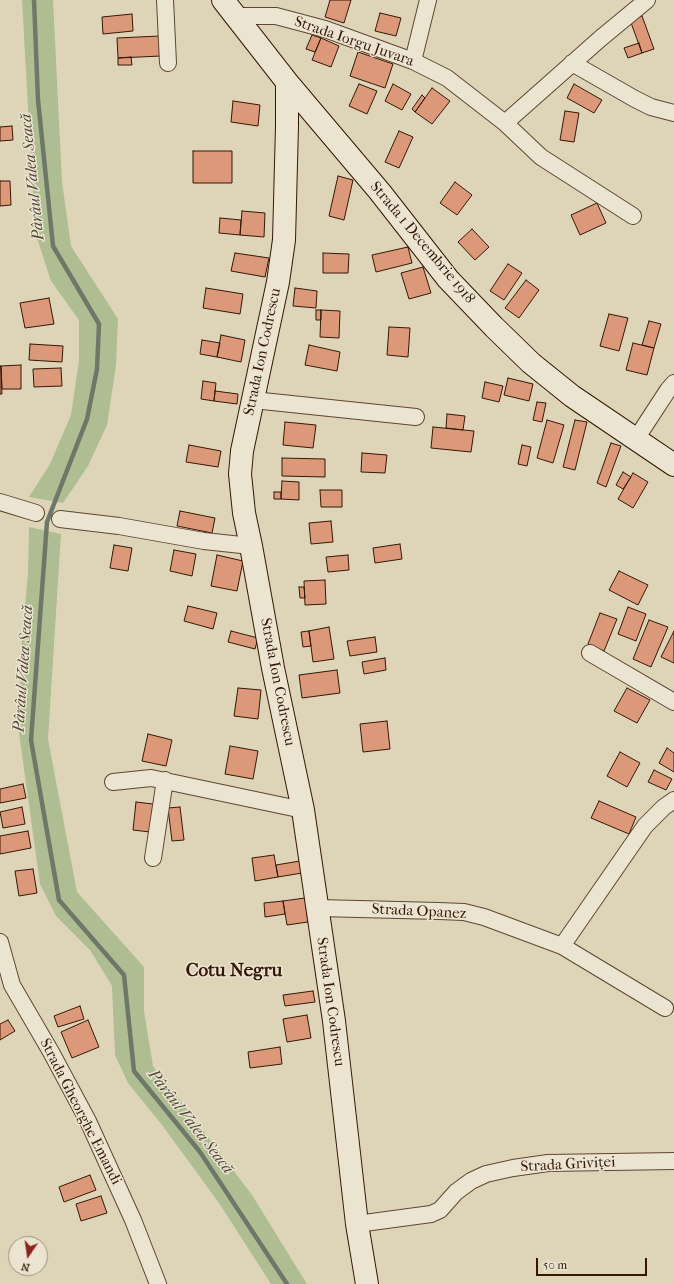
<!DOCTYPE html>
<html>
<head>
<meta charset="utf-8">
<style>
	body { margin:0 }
	#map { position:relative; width:674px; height:1284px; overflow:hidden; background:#ded5b8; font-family:"IM FELL French Canon",serif }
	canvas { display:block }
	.north { position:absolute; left:8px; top:1236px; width:40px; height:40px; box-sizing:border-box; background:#eae4d1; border:1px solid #a2927f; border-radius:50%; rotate:193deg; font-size:11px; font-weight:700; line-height:16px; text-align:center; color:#351705 }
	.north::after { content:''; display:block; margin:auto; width:14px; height:18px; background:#8f2418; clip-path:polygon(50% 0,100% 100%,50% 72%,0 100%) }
	.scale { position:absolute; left:536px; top:1258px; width:111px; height:18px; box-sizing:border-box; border:2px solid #351705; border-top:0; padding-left:5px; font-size:12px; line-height:14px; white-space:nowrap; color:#351705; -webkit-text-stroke:3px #eae4d1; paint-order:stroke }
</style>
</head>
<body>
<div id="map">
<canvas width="674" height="1284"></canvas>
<div class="north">N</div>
<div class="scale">50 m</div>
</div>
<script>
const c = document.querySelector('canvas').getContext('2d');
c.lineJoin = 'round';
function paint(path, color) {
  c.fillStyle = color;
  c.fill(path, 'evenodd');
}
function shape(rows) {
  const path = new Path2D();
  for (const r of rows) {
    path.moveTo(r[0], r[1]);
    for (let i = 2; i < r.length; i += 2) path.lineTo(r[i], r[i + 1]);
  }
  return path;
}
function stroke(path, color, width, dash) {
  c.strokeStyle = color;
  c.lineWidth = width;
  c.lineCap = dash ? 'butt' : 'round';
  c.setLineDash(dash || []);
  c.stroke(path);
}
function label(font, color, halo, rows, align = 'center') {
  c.font = font + ' "IM FELL French Canon",serif';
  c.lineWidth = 3;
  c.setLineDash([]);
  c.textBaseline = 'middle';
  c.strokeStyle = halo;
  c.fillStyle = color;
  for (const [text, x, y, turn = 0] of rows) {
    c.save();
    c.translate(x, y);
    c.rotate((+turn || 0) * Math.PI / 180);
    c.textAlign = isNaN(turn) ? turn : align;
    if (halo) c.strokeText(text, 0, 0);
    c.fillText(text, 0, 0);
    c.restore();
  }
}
const green = shape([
	[22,0,53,0,62,182,71,246,118,319,116,365,107,425,88,466,63,503,29,497,50,464,71,415,79,360,79,320,51,281,35,232],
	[29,527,61,534,48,739,77,892,144,967,144,1011,153,1066,193,1117,252,1195,307,1284,271,1284,219,1203,162,1125,128,1083,115,1055,112,986,90,950,56,916,40,884,19,733,21,652,28,573]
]);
const stream = shape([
	[34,0,38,100,53,246,99,324,97,369,87,419,47,522,31,740,59,900,124,975,134,1071,200,1152,287,1284]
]);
const building = shape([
	[330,0,351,0,344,23,325,17,330,0],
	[380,13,401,18,396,36,375,31,380,13],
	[132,14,133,31,103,34,102,17,132,14],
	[642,16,654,49,642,53,630,20,642,16],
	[312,35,321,38,315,52,306,49,312,35],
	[160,36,161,56,118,58,117,38,160,36],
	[321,38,339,46,331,67,312,60,321,38],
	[639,43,642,53,628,58,624,48,639,43],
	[358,52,393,64,385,88,350,76,358,52],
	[131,57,132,65,118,65,118,58,131,57],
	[359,84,377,91,367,114,349,106,359,84],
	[393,84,411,94,402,110,385,101,393,84],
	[574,84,602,100,594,113,567,98,574,84],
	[432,88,450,101,432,124,415,112,432,88],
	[422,95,425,98,415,112,412,109,422,95],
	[233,101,260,105,258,126,231,122,233,101],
	[565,111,579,113,574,142,560,140,565,111],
	[12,126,13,140,0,141,0,127,12,126],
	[399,131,413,137,399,168,385,162,399,131],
	[193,151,232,151,232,183,193,183,193,151],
	[338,176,353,180,344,220,329,216,338,176],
	[0,181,10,181,11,205,0,206,0,181],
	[455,182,472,195,457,215,440,203,455,182],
	[597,203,606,223,580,235,571,215,597,203],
	[242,211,265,213,264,237,240,235,242,211],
	[220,218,241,220,240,235,219,233,220,218],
	[472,229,489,247,475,260,458,242,472,229],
	[408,247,412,263,376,272,372,255,408,247],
	[235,253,269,258,265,277,231,271,235,253],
	[323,253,349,254,348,273,323,273,323,253],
	[508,264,522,273,504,300,490,291,508,264],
	[423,267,431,293,409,299,401,273,423,267],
	[526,280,539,290,519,318,505,308,526,280],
	[206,288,243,294,240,314,203,308,206,288],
	[295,288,317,291,316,308,293,306,295,288],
	[49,298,54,324,25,328,20,303,49,298],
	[316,310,321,310,321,320,316,320,316,310],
	[321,310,340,311,339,338,320,337,321,310],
	[609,314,628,318,619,351,600,346,609,314],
	[649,321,661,324,654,348,642,345,649,321],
	[389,327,410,328,408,357,387,355,389,327],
	[221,335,245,340,241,362,217,357,221,335],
	[202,340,220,343,217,357,200,354,202,340],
	[633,343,654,348,647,375,626,370,633,343],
	[30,344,63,346,62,362,29,360,30,344],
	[309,345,340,352,337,371,305,365,309,345],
	[21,365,21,389,2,389,1,366,21,365],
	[0,366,1,366,2,394,0,394,0,366],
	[61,368,62,386,34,387,33,369,61,368],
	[508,378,533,384,529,401,504,395,508,378],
	[203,381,216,383,214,401,201,399,203,381],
	[485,382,503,386,499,402,482,398,485,382],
	[215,391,238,394,237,404,214,401,215,391],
	[537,402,546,403,542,422,533,420,537,402],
	[447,414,465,416,463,430,446,428,447,414],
	[547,420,564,425,553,463,537,458,547,420],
	[575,420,587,422,575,470,563,467,575,420],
	[285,422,316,425,313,448,283,445,285,422],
	[433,427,474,431,471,452,431,448,433,427],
	[611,443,621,446,606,487,597,483,611,443],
	[189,445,221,451,218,467,186,462,189,445],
	[522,445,531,447,527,466,518,464,522,445],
	[362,453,387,455,385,473,361,472,362,453],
	[282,458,325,459,325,477,282,476,282,458],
	[623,472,631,477,623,489,616,485,623,472],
	[633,473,648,482,633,508,618,499,633,473],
	[282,481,299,482,299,500,281,499,282,481],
	[320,490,342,490,342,507,321,507,320,490],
	[274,492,281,492,281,499,274,499,274,492],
	[180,511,215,518,212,533,177,526,180,511],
	[331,521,333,542,311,544,309,523,331,521],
	[400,544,402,559,375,563,373,548,400,544],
	[114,545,132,548,128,571,110,568,114,545],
	[174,550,196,554,192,576,170,571,174,550],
	[217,555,243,561,237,591,211,586,217,555],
	[348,555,349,570,328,572,326,557,348,555],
	[619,571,648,585,638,605,609,590,619,571],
	[325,580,326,604,305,605,304,581,325,580],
	[299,587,304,587,305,598,300,598,299,587],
	[188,606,217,613,213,629,184,621,188,606],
	[628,607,646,614,636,641,618,634,628,607],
	[600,613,617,619,604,651,588,644,600,613],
	[649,620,668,627,651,667,633,659,649,620],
	[329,627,334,659,313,662,309,631,329,627],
	[231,631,258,638,255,649,228,642,231,631],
	[309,631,311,646,303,647,301,632,309,631],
	[674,631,674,663,661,657,674,631],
	[375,637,377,652,350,656,347,641,375,637],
	[385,658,386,670,364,674,362,662,385,658],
	[337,670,340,693,302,698,299,675,337,670],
	[238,688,261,690,258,719,234,716,238,688],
	[627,688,650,700,637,723,614,711,627,688],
	[387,721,390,749,363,752,360,724,387,721],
	[148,734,172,740,166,766,142,761,148,734],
	[230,746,258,751,253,779,225,774,230,746],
	[667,748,674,753,674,772,659,763,667,748],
	[620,752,640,763,627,787,607,776,620,752],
	[654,770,672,779,666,790,648,782,654,770],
	[23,784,26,798,0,803,0,789,23,784],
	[599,801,636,817,629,834,591,818,599,801],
	[136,802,153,804,150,832,133,830,136,802],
	[22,807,25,824,3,828,0,812,22,807],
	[180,807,184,840,172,841,168,808,180,807],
	[28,831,31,848,0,854,0,836,28,831],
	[274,855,278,877,255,881,252,858,274,855],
	[300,861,302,873,278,877,276,865,300,861],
	[33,869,37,893,19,896,15,871,33,869],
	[305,898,308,922,287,925,283,901,305,898],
	[283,901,285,914,265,917,264,903,283,901],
	[313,991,315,1002,285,1006,283,995,313,991],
	[80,1006,84,1019,58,1027,54,1016,80,1006],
	[307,1015,311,1038,287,1042,283,1019,307,1015],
	[8,1020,15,1031,0,1040,0,1024,8,1020],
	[88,1020,99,1047,72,1058,61,1032,88,1020],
	[280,1047,282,1064,250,1068,248,1052,280,1047],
	[90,1175,96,1190,64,1202,59,1187,90,1175],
	[101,1196,107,1213,81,1221,76,1204,101,1196]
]);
const street = shape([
	[165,0,168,63],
	[236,16,276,16,325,29,413,61,447,78,505,123,541,157,633,216],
	[413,61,428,0],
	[572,63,635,99,651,107,674,113],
	[505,123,601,38,647,0],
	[253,400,416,417],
	[636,439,668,390,674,383],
	[0,502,36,513],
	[60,519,119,526,204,541,251,546],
	[590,653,674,702],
	[113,782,151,778,303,810],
	[153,858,165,780],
	[318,908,439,911,464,912,484,917,562,946,665,1008],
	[0,942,12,985,51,1052,88,1121,133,1220,158,1284],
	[562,946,645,826,664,807,674,800],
	[357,1224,431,1214,440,1210,456,1192,471,1181,486,1174,513,1168,548,1163,674,1161]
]);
const secondary = shape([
	[223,0,287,82,380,192,448,279,494,327,531,363,572,396,674,465],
	[287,82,287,126,284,240,278,282,242,451,240,474,244,513,251,546,273,668,303,810,334,1021,357,1224,367,1284]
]);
const streetNames = [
	["Strada Iorgu Juvara",354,42,19],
	["Strada 1 Decembrie 1918",422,243,50],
	["Strada Ion Codrescu",263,352,-78],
	["Strada Ion Codrescu",277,682,79],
	["Strada Opanez",419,912,3],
	["Strada Ion Codrescu",330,1002,82],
	["Strada Gheorghe Emandi",80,1112,63],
	["Strada Griviței",568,1165,-3]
];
const waterNames = [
	["Pârâul Valea Seacă",33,177,-96],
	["Pârâul Valea Seacă",24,669,-86],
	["Pârâul Valea Seacă",190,1122,52]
];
const districtNames = [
	["Cotu Negru",234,971]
];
paint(green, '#aebe92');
stroke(stream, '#6e7869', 4.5);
paint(building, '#db9979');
stroke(building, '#351705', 1);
stroke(street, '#5f4632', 18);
stroke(secondary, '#351705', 24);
stroke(street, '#eae4d1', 16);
stroke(secondary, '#eae4d1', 22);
label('15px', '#351705', '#eae4d1', streetNames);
label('italic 16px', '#524837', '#eae4d1', waterNames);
label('bold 19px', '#351705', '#eae4d1', districtNames);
</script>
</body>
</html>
